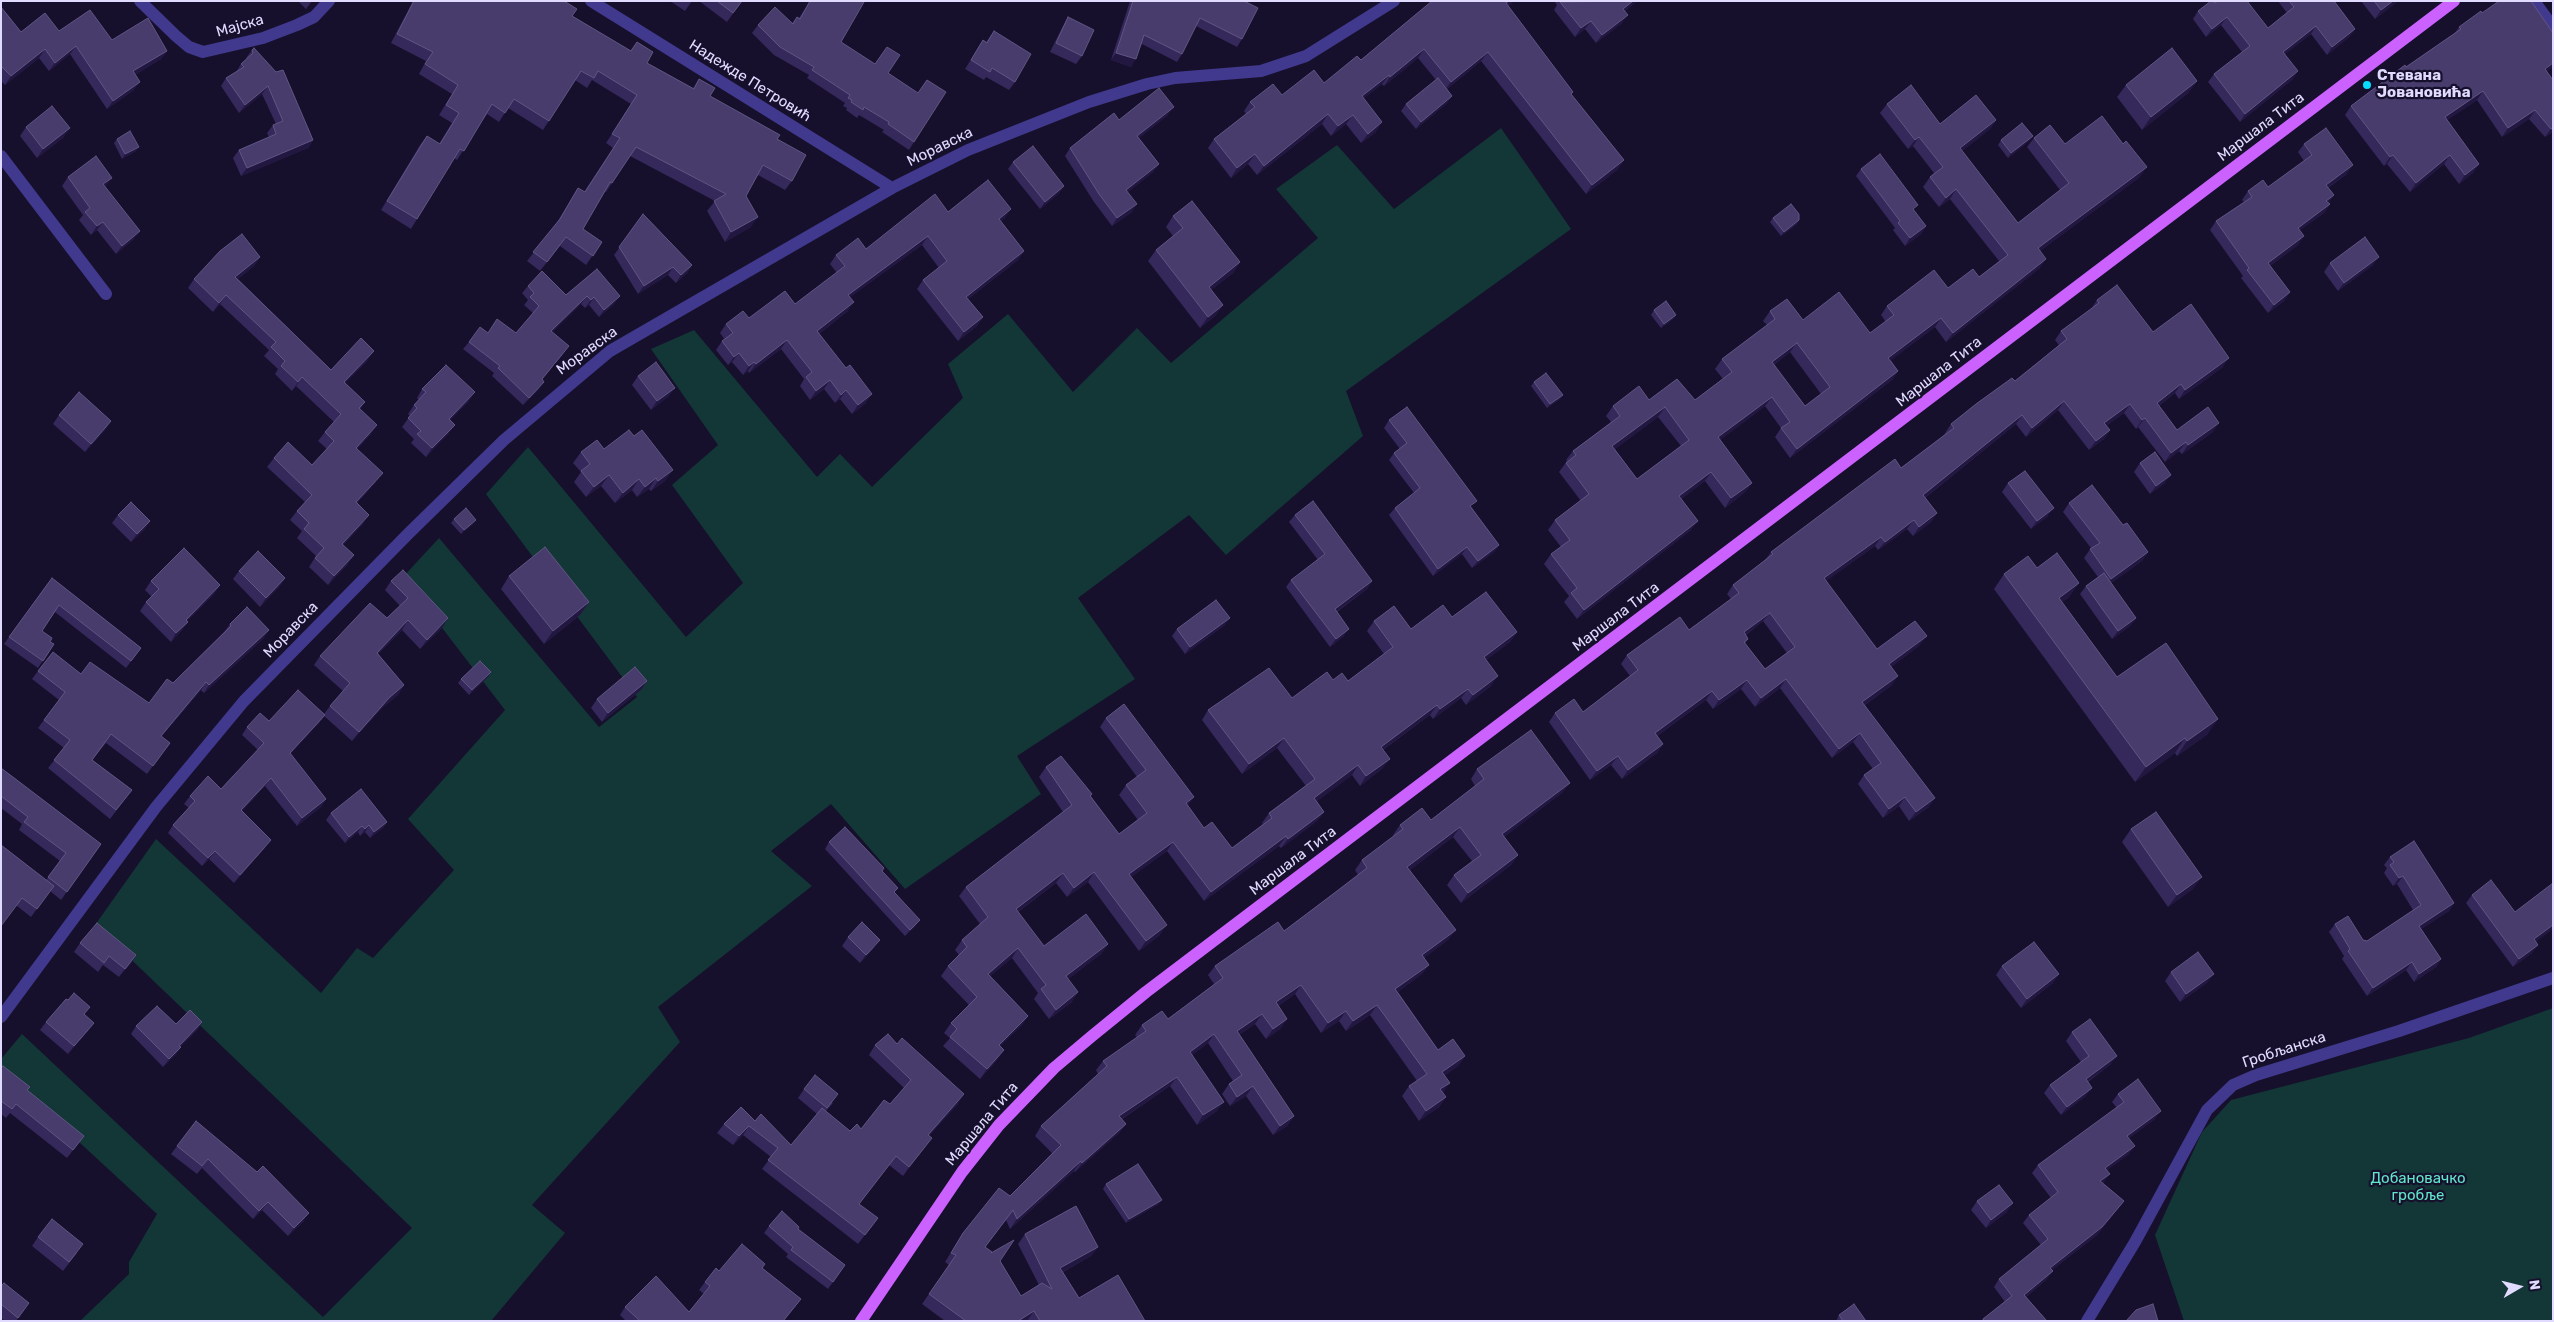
<!DOCTYPE html>
<html>
<head>
<meta charset="utf-8">
<style>
	body { margin:0 }
	#map { position:relative; width:2554px; height:1322px; overflow:hidden; background:#16102c; font-family:Rubik,sans-serif }
	canvas { display:block }
	.frame { position:absolute; inset:0; border:2px solid #e1dbff; pointer-events:none }
	.north { position:absolute; left:2494px; top:1262px; width:50px; height:50px; -webkit-text-stroke:4px #16102c; paint-order:stroke; rotate:82deg; font-size:14px; font-weight:700; line-height:20px; text-align:center; color:#e1dbff }
	.north::after { content:''; display:block; margin:auto; width:18px; height:22px; background:#e1dbff; clip-path:polygon(50% 0,100% 100%,50% 72%,0 100%) }
</style>
</head>
<body>
<div id="map">
<canvas width="2554" height="1322"></canvas>
<div class="frame"></div>
<div class="north">N</div>
</div>
<script>
const c = document.querySelector('canvas').getContext('2d');
c.lineJoin = 'round';
function paint(path, color) {
  c.fillStyle = color;
  c.fill(path, 'evenodd');
}
function shape(rows) {
  const path = new Path2D();
  for (const r of rows) {
    path.moveTo(r[0], r[1]);
    for (let i = 2; i < r.length; i += 2) path.lineTo(r[i], r[i + 1]);
  }
  return path;
}
function stroke(path, color, width, dash) {
  c.strokeStyle = color;
  c.lineWidth = width;
  c.lineCap = dash ? 'butt' : 'round';
  c.setLineDash(dash || []);
  c.stroke(path);
}
function label(font, color, halo, rows, align = 'center') {
  c.font = font + ' Rubik,sans-serif';
  c.lineWidth = 4.5;
  c.setLineDash([]);
  c.textBaseline = 'middle';
  c.strokeStyle = halo;
  c.fillStyle = color;
  for (const [text, x, y, turn = 0] of rows) {
    c.save();
    c.translate(x, y);
    c.rotate((+turn || 0) * Math.PI / 180);
    c.textAlign = isNaN(turn) ? turn : align;
    if (halo) c.strokeText(text, 0, 0);
    c.fillText(text, 0, 0);
    c.restore();
  }
}
const green = shape([
	[1501,128,1571,229,1346,391,1363,436,1226,555,1189,515,1078,598,1135,679,1017,756,1041,794,905,889,831,804,771,851,812,886,658,1007,680,1042,532,1205,565,1233,491,1321,80,1321,129,1274,129,1262,157,1214,1,1070,1,1059,22,1034,323,1317,412,1228,95,925,156,839,321,993,357,948,373,958,454,870,408,819,505,710,403,577,439,538,599,727,637,697,486,494,528,447,686,637,743,583,672,485,718,445,651,349,694,330,817,477,840,454,872,487,963,398,948,364,1008,314,1073,392,1137,328,1171,363,1318,238,1276,189,1337,145,1394,209],
	[2553,1008,2553,1321,2184,1321,2155,1235,2202,1132,2231,1100,2469,1038]
]);
const minor = shape([
	[140,1,176,36,189,47,203,52,263,38,297,25,314,17,329,1],
	[591,1,892,188],
	[2534,1,2553,27],
	[1,156,106,294],
	[1,1017,156,807,244,701,408,534,504,440,610,351,892,188,968,150,1089,102,1147,84,1175,78,1261,71,1306,56,1394,1],
	[2087,1321,2135,1242,2207,1110,2233,1085,2256,1075,2399,1031,2553,978]
]);
const major = shape([
	[861,1321,962,1172,999,1125,1054,1068,1092,1036,1146,992,2454,1]
]);
const wall = shape([
	[298,1,312,1,306,9],
	[413,1,564,1,572,16,630,51,637,42,647,63,693,88,699,79,710,96,777,139,792,181,785,190,758,175,746,196,751,227,725,242,707,211,715,201,630,156,606,192,605,192,583,229,602,242,586,265,560,246,540,271,527,261,556,224,578,188,584,192,613,148,606,143,631,104,592,80,587,88,575,80,543,130,508,108,499,122,487,114,457,160,454,158,417,219,411,229,381,210,420,145,427,136,439,144,452,123,439,115,452,94,419,74,426,61,391,43],
	[670,1,692,1,685,11],
	[699,1,742,1,727,22],
	[810,1,862,1,841,42,888,73,914,142,909,150,882,132,884,130,859,115,857,118,846,110,847,108,843,106,845,103,807,78,809,75,774,55,752,33,758,25,792,23,797,17,799,18],
	[1130,1,1244,1,1242,39,1237,47,1196,26,1182,54,1177,62,1142,44,1131,67,1111,60],
	[1432,1,1514,1,1508,6,1571,94,1624,160,1617,170,1586,194,1481,61,1447,89,1452,96,1447,103,1416,129,1401,111,1406,104,1436,80,1418,58,1384,86,1382,84,1364,98,1376,132,1361,143,1346,124,1331,136,1322,124,1257,175,1248,164,1231,178,1208,148,1214,139,1246,114,1244,111,1250,102,1282,95,1324,83,1361,60],
	[1554,1,1637,1,1625,11,1622,23,1596,43,1585,29,1575,37,1554,10,1557,5],
	[2278,1,2334,1,2355,29,2349,37,2327,55,2311,34,2285,54,2293,79,2240,122,2208,82,2214,74,2242,52,2221,25,2206,37,2193,19,2198,11,2215,3,2268,28,2287,13],
	[2361,1,2398,1,2375,19],
	[1,7,21,32,59,31,167,51,161,59,135,75,134,90,107,109,70,54,49,71,39,58,5,85,1,81],
	[1068,17,1082,56,1076,64,1050,52,1063,26],
	[2459,27,2547,72,2553,132,2545,137,2529,119,2502,137,2477,100,2447,120,2479,164,2473,173,2459,184,2444,164,2410,192,2387,164,2384,166,2345,115,2351,106,2454,34],
	[994,31,1015,82,1009,90,986,77,984,80,965,69,983,40,986,42],
	[252,50,313,140,308,148,241,176,233,158,239,150,269,137,267,133,273,125,276,124,262,94,239,113,221,86,226,78,236,72,241,64,247,59,246,58],
	[2197,81,2188,93,2142,130,2117,97,2126,85],
	[1887,104,1940,124,1996,120,1990,129,1962,151,2018,223,2060,190,2027,147,2034,138,2065,144,2140,177,2040,251,2040,268,1946,342,1935,327,1891,360,1898,371,1892,380,1790,458,1775,437,1781,428,1765,406,1720,440,1752,483,1745,492,1725,508,1705,481,1681,499,1691,530,1577,619,1564,602,1569,596,1544,564,1551,554,1561,547,1548,530,1555,520,1581,501,1559,472,1567,461,1566,460,1573,451,1611,422,1606,416,1613,406,1649,400,1695,400,1723,379,1715,369,1722,359,1767,325,1763,321,1770,311,1803,320,1870,333,1886,322,1881,315,1887,306,1948,288,1979,277,1999,261,1950,199,1939,207,1923,187,1930,177,1934,173,1913,146,1908,149,1880,113],
	[1790,352,1821,394,1805,406,1774,365],
	[1658,417,1681,446,1637,479,1615,449],
	[1168,115,1139,138,1159,164,1153,172,1128,192,1132,212,1112,226,1094,202,1065,156,1070,148,1119,120],
	[26,127,64,137,37,158,20,136],
	[2033,136,2030,140,2008,158,1998,145,2001,140],
	[117,139,136,151,122,159,114,143],
	[2304,144,2347,174,2328,188,2334,195,2328,203,2330,204,2324,213,2300,230,2298,245,2270,266,2290,292,2284,301,2268,313,2241,278,2243,276,2210,230,2216,221,2244,202,2242,200,2248,191,2268,187,2304,161,2298,152],
	[1013,162,1064,186,1059,193,1040,209,1008,169],
	[1861,169,1914,211,1926,226,1921,234,1905,246,1893,230,1895,228,1856,176],
	[68,177,105,187,134,239,116,254,97,230,91,235,79,220,83,215,62,186],
	[948,212,1005,218,1001,221,1024,251,1018,260,968,299,983,317,977,326,958,341,917,289,923,280,939,268,922,245,850,297,848,311,819,334,866,403,852,414,840,399,835,403,824,389,810,400,800,386,804,379,781,349,749,373,748,371,743,375,732,362,728,365,716,350,722,341,725,340,720,333,726,324,795,304,837,273,830,264,836,255,866,249],
	[643,214,692,265,687,273,676,283,668,275,638,294,614,255],
	[1173,216,1240,262,1233,273,1211,290,1223,305,1215,316,1200,328,1148,261,1156,250,1173,236,1166,227],
	[1773,218,1799,220,1796,225,1781,236,1770,222],
	[260,257,254,266,238,279,331,370,368,360,345,383,365,402,360,409,371,434,357,449,376,482,357,503,363,524,343,545,348,564,328,585,309,567,316,556,297,538,302,531,290,520,297,511,305,502,267,467,274,458,312,465,327,449,318,441,325,432,334,422,296,386,292,391,275,374,278,369,264,356,269,350,220,304,213,312,188,288,194,279],
	[2330,263,2373,265,2338,291,2324,272],
	[597,269,614,304,599,317,589,305,585,308,581,304,552,332,563,354,542,380,539,389,523,405,492,376,494,373,463,349,469,342,488,333,516,333,533,313,524,305,528,300,522,293,528,286,566,295],
	[2097,300,2153,332,2223,367,2179,399,2175,393,2159,406,2177,430,2213,432,2182,454,2179,451,2165,462,2138,427,2136,429,2124,413,2106,426,2110,430,2104,439,2089,450,2058,410,2026,437,2016,424,1925,498,1937,513,1931,522,1913,536,1907,529,1878,550,1875,546,1826,581,1877,649,1920,645,1891,667,1892,685,1865,705,1929,807,1909,821,1899,806,1883,818,1858,784,1864,775,1873,769,1853,742,1832,758,1780,688,1755,707,1741,689,1713,709,1706,700,1657,736,1663,744,1657,753,1622,779,1611,765,1590,780,1549,722,1555,713,1583,712,1630,676,1621,664,1627,655,1689,630,1731,599,1727,594,1733,585,1765,560,1771,552,1901,468,1945,434,1945,433,1951,424,2015,381,2059,345,2055,340,2061,331,2091,309],
	[1763,621,1787,653,1765,669,1745,644,1748,639,1746,635],
	[1654,310,1676,315,1673,319,1661,328,1651,315],
	[638,376,669,396,651,410,632,385],
	[1534,382,1563,395,1560,399,1547,408,1531,386],
	[422,389,469,401,450,420,449,433,426,457,411,443,414,439,402,427,410,416,408,414,414,405,419,400,417,398],
	[59,415,111,421,105,430,85,452,53,424],
	[1389,420,1472,508,1499,545,1494,552,1472,568,1462,554,1433,576,1389,515,1395,508,1414,493,1389,460,1394,453,1400,449,1384,428],
	[604,449,665,481,651,491,649,489,637,497,632,490,615,503,601,486,586,497,574,482,581,472,573,463,581,452],
	[2140,463,2165,483,2150,494,2134,472],
	[2008,483,2048,516,2031,529,2002,492],
	[2069,503,2123,525,2148,552,2142,561,2111,583,2136,618,2130,626,2112,639,2080,594,2086,586,2098,577,2084,558,2091,548,2063,512],
	[118,515,150,521,144,530,131,542,112,523],
	[1295,515,1372,581,1367,589,1337,612,1344,636,1330,647,1286,587,1291,580,1318,560,1289,522],
	[454,519,473,524,461,534,451,523],
	[2037,568,2079,583,2068,598,2062,602,2117,677,2208,734,2177,756,2175,753,2135,782,1994,589,2004,574],
	[239,571,285,578,279,587,260,607,233,579],
	[509,576,589,602,580,615,544,644,501,589],
	[52,578,141,648,126,668,55,612,42,631,50,642,54,644,38,668,4,644],
	[151,581,220,585,214,594,187,621,182,630,171,642,140,611,146,602,152,597,145,590],
	[391,581,442,628,420,649,402,630,378,654,404,685,398,695,382,708,352,741,324,716,319,723,290,754,326,799,321,807,297,826,265,786,242,811,265,848,234,883,209,859,202,866,168,833,173,825,189,808,184,804,190,796,221,789,258,750,242,735,247,727,269,721,324,714,330,706,343,691,314,665,320,656,387,618,400,606,385,590],
	[1452,617,1517,632,1510,642,1486,660,1491,686,1466,705,1461,698,1433,719,1430,715,1383,750,1383,768,1360,786,1352,775,1317,801,1324,812,1317,821,1281,848,1279,846,1204,901,1167,851,1131,877,1160,935,1139,951,1088,882,1067,897,1056,883,1018,912,1044,946,1108,944,1101,954,1068,979,1072,1002,1049,1019,1034,999,1038,993,1012,958,990,976,1028,1016,1022,1025,1000,1046,998,1059,980,1079,943,1046,950,1038,944,1033,951,1023,969,1005,941,976,948,966,959,955,955,950,962,940,980,924,959,896,966,887,1063,812,1039,777,1046,767,1092,794,1091,796,1119,834,1138,820,1119,795,1126,785,1137,777,1100,727,1106,718,1188,806,1204,828,1232,848,1263,824,1262,823,1269,813,1306,786,1277,748,1242,774,1202,720,1208,710,1292,698,1333,680,1348,681,1384,654,1367,631,1374,621,1411,629],
	[230,624,264,638,204,693,201,690,161,737,170,743,147,774,106,743,92,760,132,790,110,819,48,768,64,748,38,728,59,700,32,679,38,671,81,674,149,703,173,683,224,632],
	[1225,625,1185,654,1172,636,1177,629],
	[491,672,488,677,469,695,458,683,461,679],
	[647,681,641,690,602,722,591,708,597,699],
	[1,768,101,844,61,900,50,891,31,917,17,906,1,845,46,880,60,861,19,830,22,824,1,808],
	[1477,769,1563,792,1504,837,1518,855,1511,865,1461,903,1447,885,1454,875,1472,861,1453,837,1410,870,1449,939,1424,958,1429,965,1422,974,1398,992,1438,1050,1465,1056,1458,1066,1445,1075,1443,1093,1446,1097,1439,1107,1419,1121,1402,1096,1409,1086,1417,1081,1370,1015,1346,1031,1339,1021,1321,1033,1295,994,1278,1006,1287,1019,1280,1029,1266,1039,1255,1024,1239,1035,1294,1116,1287,1126,1273,1135,1246,1096,1230,1106,1222,1094,1229,1084,1233,1081,1208,1043,1192,1055,1217,1111,1197,1125,1170,1086,1122,1119,1126,1124,1119,1133,1075,1172,1074,1171,1010,1229,1006,1220,985,1247,1000,1261,1021,1296,1039,1285,1018,1244,1025,1234,1098,1247,1091,1256,1063,1272,1079,1298,1145,1321,945,1321,922,1304,949,1265,945,1262,963,1233,1010,1196,1052,1153,1035,1136,1041,1126,1098,1074,1096,1070,1103,1061,1137,1037,1135,1035,1142,1025,1168,1019,1214,984,1208,975,1215,966,1284,931,1358,875,1355,870,1362,860,1394,836,1393,835,1400,825,1431,820,1475,786,1471,779],
	[331,813,387,822,383,828,370,838,365,832,360,836,358,832,345,843,326,820],
	[2131,829,2193,889,2168,907,2122,842],
	[829,842,884,868,882,871,915,927,905,936,825,849],
	[2390,857,2454,903,2449,911,2421,929,2441,959,2436,967,2414,982,2406,970,2367,996,2342,959,2344,956,2329,932,2335,924,2363,940,2367,941,2413,910,2397,884,2393,886,2384,873,2387,868,2384,865],
	[2472,895,2535,942,2532,953,2513,967,2466,903],
	[848,937,874,948,860,963,842,946],
	[80,943,136,955,119,977,103,965,98,972,74,952],
	[2002,966,2053,983,2021,1008,1996,975],
	[2171,972,2208,982,2180,1002,2165,981],
	[85,1015,94,1023,88,1031,68,1054,40,1030,46,1022],
	[202,1022,197,1030,180,1047,181,1047,176,1054,163,1067,131,1034,136,1026],
	[2072,1032,2111,1064,2088,1082,2086,1096,2061,1115,2044,1093,2050,1085,2081,1062,2066,1041],
	[897,1044,958,1104,929,1135,925,1147,903,1176,889,1165,859,1204,878,1218,858,1244,762,1169,771,1157,743,1135,733,1145,717,1133,724,1124,755,1121,791,1145,817,1114,798,1098,804,1089,833,1103,826,1111,850,1131,861,1129,890,1104,904,1088,869,1055,875,1045],
	[1,1068,27,1091,78,1144,67,1158,10,1113,6,1118,1,1114],
	[2118,1094,2155,1119,2129,1138,2129,1154,2107,1170,2104,1182,2103,1183,2124,1201,2097,1235,2052,1270,2047,1279,2026,1297,2047,1321,1981,1321,1983,1319,2005,1302,1994,1287,1999,1279,2041,1245,2023,1223,2029,1215,2051,1198,2032,1173,2038,1165,2117,1108,2112,1102],
	[177,1146,257,1172,304,1221,288,1236,262,1210,253,1219,202,1168,197,1174,171,1154],
	[1106,1184,1159,1204,1126,1223,1103,1189],
	[1977,1201,2007,1212,1986,1228,1971,1210],
	[769,1226,798,1229,845,1265,828,1289,786,1257,788,1254,764,1233],
	[38,1237,77,1253,63,1271,32,1246],
	[762,1268,801,1299,784,1321,626,1321,620,1315,625,1307,689,1312,704,1294,699,1290,705,1282,719,1271],
	[1,1286,29,1303,16,1321,5,1321,1,1318],
	[1839,1315,1866,1321,1836,1321]
]);
const shadedWall = shape([
	[1509,1,1514,1,1500,13,1506,3],
	[1633,1,1637,1,1617,17,1623,9],
	[2393,1,2398,1,2375,19,2381,10],
	[1628,15,1622,23,1596,43,1602,35],
	[2227,17,2221,25,2206,37,2212,29],
	[1591,21,1585,29,1575,37,1581,28],
	[2316,26,2311,34,2278,60,2283,52],
	[2355,29,2349,37,2327,55,2332,47],
	[76,46,70,54,49,71,55,63],
	[45,49,39,58,5,85,11,76],
	[1424,49,1418,58,1384,86,1390,77],
	[167,51,161,59,127,80,133,71],
	[1488,52,1481,61,1444,91,1451,82],
	[1116,53,1136,59,1131,67,1111,60],
	[2553,63,2553,67,2539,78,2545,69],
	[2298,71,2293,79,2240,122,2245,114],
	[1389,75,1382,84,1355,105,1362,96],
	[2197,81,2188,93,2142,130,2151,117],
	[140,82,134,90,107,109,113,101],
	[268,86,262,94,239,113,245,105],
	[2483,91,2477,100,2439,126,2445,117],
	[1452,96,1447,103,1416,129,1421,122],
	[1174,107,1168,115,1132,144,1137,136],
	[2535,110,2529,119,2502,137,2508,128],
	[1328,114,1322,124,1257,175,1264,166],
	[1353,115,1346,124,1331,136,1338,126],
	[1996,120,1990,129,1953,158,1960,148],
	[1382,122,1376,132,1361,143,1368,134],
	[70,128,64,137,37,158,43,149],
	[2553,128,2553,132,2545,137,2551,129],
	[2033,136,2030,140,2008,158,2011,153],
	[1919,137,1913,146,1908,149,1915,140],
	[313,140,308,148,241,176,247,168],
	[139,147,136,151,122,159,125,154],
	[1255,154,1248,164,1231,178,1237,168],
	[2393,155,2387,164,2384,166,2390,157],
	[2450,155,2444,164,2410,192,2416,183],
	[1624,160,1617,170,1586,194,1592,185],
	[1159,164,1153,172,1121,198,1126,190],
	[2479,164,2473,173,2459,184,2465,175],
	[2353,165,2347,174,2320,193,2326,185],
	[2147,167,2140,177,2031,258,2038,248],
	[112,178,106,186,97,193,103,184],
	[1064,186,1059,193,1040,209,1045,202],
	[1956,189,1950,199,1939,207,1946,198],
	[2334,195,2328,204,2326,201],
	[1137,204,1132,212,1112,226,1117,218],
	[2330,204,2324,213,2292,236,2298,228],
	[1011,209,1005,218,993,228,999,219],
	[758,217,751,227,725,242,731,232],
	[1799,220,1796,225,1781,236,1784,232],
	[103,222,97,230,91,235,97,226],
	[1926,226,1921,234,1905,246,1910,238],
	[140,231,134,239,116,254,122,246],
	[928,236,922,245,842,303,848,295],
	[2304,236,2298,245,2262,272,2268,263],
	[566,237,560,246,540,271,547,262],
	[1024,251,1018,260,960,305,966,297],
	[260,257,254,266,229,286,235,277],
	[2379,257,2373,265,2338,291,2344,283],
	[2046,259,2040,268,1946,342,1953,333],
	[1240,262,1233,273,1201,298,1209,287],
	[692,265,687,273,676,283,681,275],
	[673,267,668,275,638,294,644,286],
	[2290,292,2284,301,2268,313,2274,305],
	[226,295,220,304,213,312,219,303],
	[587,296,581,304,546,339,551,331],
	[620,296,614,304,599,317,604,310],
	[594,297,589,305,585,308,591,300],
	[854,302,848,311,811,340,817,331],
	[1223,305,1215,316,1200,328,1208,317],
	[1676,315,1673,319,1661,328,1664,324],
	[983,317,977,326,958,341,964,332],
	[1941,318,1935,327,1882,367,1888,358],
	[787,340,781,349,749,373,756,364],
	[1797,343,1790,352,1765,372,1772,362],
	[569,346,563,354,536,387,542,379],
	[374,351,368,360,338,391,344,382],
	[739,353,732,362,728,365,734,357],
	[2229,358,2223,367,2179,399,2185,390],
	[754,362,748,371,743,375,749,366],
	[1898,371,1892,380,1790,458,1797,449],
	[302,377,296,386,292,391,298,382],
	[830,380,824,389,810,400,816,391],
	[544,382,539,389,523,405,529,398],
	[2181,384,2175,393,2151,412,2157,403],
	[675,388,669,396,651,410,657,401],
	[846,390,840,399,835,403,841,395],
	[475,392,469,401,443,428,449,419],
	[872,394,866,403,852,414,858,405],
	[1563,395,1560,399,1547,408,1550,404],
	[1772,397,1765,406,1711,447,1718,437],
	[2064,401,2058,410,2026,437,2032,428],
	[2130,404,2124,413,2098,432,2104,423],
	[1665,407,1658,417,1606,456,1612,446],
	[2022,415,2016,424,1917,504,1923,495],
	[2145,418,2138,427,2136,429,2142,420],
	[111,421,105,430,85,452,91,444],
	[2219,423,2213,432,2182,454,2188,445],
	[377,425,371,434,350,457,356,448],
	[455,425,449,433,426,457,432,448],
	[2110,430,2104,439,2089,450,2096,441],
	[2186,442,2179,451,2165,462,2171,453],
	[673,470,665,481,651,491,658,481],
	[1711,472,1705,481,1673,506,1679,496],
	[383,473,376,482,349,511,356,502],
	[609,475,601,486,586,497,594,487],
	[2171,475,2165,483,2150,494,2156,486],
	[656,478,649,489,637,497,645,487],
	[639,479,632,490,615,503,623,493],
	[1752,483,1745,492,1725,508,1731,498],
	[2054,508,2048,516,2031,529,2037,521],
	[1937,513,1931,522,1913,536,1919,527],
	[369,515,363,524,336,553,342,544],
	[476,520,473,524,461,534,464,530],
	[1914,520,1907,529,1878,550,1885,542],
	[150,521,144,530,131,542,137,534],
	[1698,521,1691,530,1577,619,1584,610],
	[1881,537,1875,546,1818,587,1824,578],
	[1499,545,1494,552,1472,568,1478,561],
	[1467,547,1462,554,1433,576,1438,569],
	[2148,552,2142,561,2105,588,2111,579],
	[354,555,348,564,328,585,334,576],
	[285,578,279,587,260,607,266,598],
	[1372,581,1367,589,1329,617,1335,609],
	[2079,583,2068,598,2048,613,2059,598],
	[220,585,214,594,180,629,186,620],
	[589,602,580,615,544,644,553,631],
	[1770,613,1763,621,1737,641,1744,632],
	[448,618,442,628,420,649,427,640],
	[1230,618,1225,625,1185,654,1190,647],
	[2136,618,2130,626,2112,639,2118,631],
	[408,620,402,630,370,662,377,653],
	[188,622,182,630,171,642,176,633],
	[1349,629,1344,636,1330,647,1336,639],
	[269,630,264,638,204,693,209,685],
	[1517,632,1510,642,1477,667,1484,657],
	[1927,636,1920,645,1883,673,1889,664],
	[491,672,488,677,469,695,472,690],
	[1498,676,1491,686,1466,705,1473,695],
	[1898,676,1892,685,1856,711,1862,702],
	[1786,679,1780,688,1755,707,1761,698],
	[1747,680,1741,689,1713,709,1719,700],
	[647,681,641,690,602,722,608,713],
	[206,682,201,690,155,744,161,736],
	[404,685,398,695,382,708,352,741,359,732,389,698],
	[1468,689,1461,698,1433,719,1440,709],
	[1712,691,1706,700,1648,742,1655,733],
	[1437,705,1430,715,1374,756,1381,747],
	[325,715,319,723,284,761,290,753],
	[2218,719,2208,734,2177,756,2187,741],
	[1860,733,1853,742,1832,758,1839,749],
	[1284,738,1277,748,1242,774,1249,764],
	[2185,738,2175,753,2135,782,2146,767],
	[1663,744,1657,753,1622,779,1628,770],
	[1618,756,1611,765,1590,780,1597,771],
	[1390,759,1383,768,1360,786,1366,776],
	[1358,765,1352,775,1308,808,1314,798],
	[271,778,265,786,235,818,241,810],
	[1570,783,1563,792,1495,844,1502,834],
	[1194,797,1187,807,1186,803],
	[1905,797,1899,806,1883,818,1889,809],
	[1935,798,1929,807,1909,821,1916,812],
	[326,799,321,807,297,826,302,818],
	[1324,812,1317,821,1281,848,1288,839],
	[387,822,383,828,370,838,374,832],
	[369,825,365,832,360,836,365,829],
	[362,826,358,832,345,843,349,837],
	[1460,827,1453,837,1401,877,1407,867],
	[1286,836,1279,846,1204,901,1211,892],
	[271,840,265,848,234,883,240,875],
	[1173,842,1167,851,1122,884,1129,874],
	[215,851,209,859,202,866,208,858],
	[1518,855,1511,865,1461,903,1468,893],
	[1094,872,1088,882,1067,897,1074,888],
	[1063,873,1056,883,1009,918,1016,909],
	[2403,876,2397,884,2393,886,2399,878],
	[2202,877,2193,889,2168,907,2177,895],
	[2454,903,2449,911,2414,934,2419,926],
	[920,920,915,927,905,936,910,930],
	[1167,925,1160,935,1139,951,1146,941],
	[2553,925,2553,929,2528,948,2534,939],
	[1456,930,1449,939,1415,965,1422,955],
	[880,940,874,948,860,963,866,955],
	[1108,944,1101,954,1059,986,1066,976],
	[2538,945,2532,953,2513,967,2519,959],
	[1018,948,1012,958,981,984,988,974],
	[136,955,131,964,119,977,125,969],
	[2441,959,2436,967,2414,982,2419,974],
	[2412,962,2406,970,2367,996,2373,988],
	[1429,965,1422,974,1389,999,1395,989],
	[2059,974,2053,983,2021,1008,2027,999],
	[2214,974,2208,982,2180,1002,2186,994],
	[1301,985,1295,994,1269,1012,1276,1002],
	[1078,992,1072,1002,1049,1019,1056,1010],
	[1377,1005,1370,1015,1346,1031,1353,1021],
	[1346,1011,1339,1021,1321,1033,1328,1023],
	[1262,1014,1255,1024,1230,1041,1237,1031],
	[1028,1016,1022,1025,992,1054,999,1045],
	[1287,1019,1280,1029,1266,1039,1273,1029],
	[202,1022,197,1030,174,1053,179,1046],
	[94,1023,88,1031,68,1054,74,1046],
	[1214,1034,1208,1043,1183,1062,1190,1052],
	[181,1047,176,1054,163,1067,169,1059],
	[1004,1050,998,1059,980,1079,987,1069],
	[1465,1056,1458,1066,1436,1082,1442,1072],
	[2117,1056,2111,1064,2080,1087,2086,1079],
	[1177,1077,1170,1086,1112,1125,1119,1116],
	[1450,1083,1443,1093,1440,1089],
	[1253,1086,1246,1096,1230,1106,1237,1097],
	[2092,1088,2086,1096,2061,1115,2067,1107],
	[964,1094,958,1104,922,1144,928,1135],
	[1446,1097,1439,1107,1419,1121,1426,1111],
	[1224,1102,1217,1111,1197,1125,1203,1115],
	[2161,1111,2155,1119,2122,1143,2127,1136],
	[1294,1116,1287,1126,1273,1135,1280,1126],
	[1126,1124,1119,1133,1075,1172,1082,1163],
	[749,1126,743,1135,733,1145,739,1136],
	[932,1138,925,1147,903,1176,909,1167],
	[2135,1146,2129,1154,2100,1176,2105,1168],
	[1081,1161,1074,1171,1010,1229,1017,1219],
	[2110,1174,2104,1182,2095,1189,2100,1181],
	[1162,1200,1159,1204,1126,1223,1129,1219],
	[2124,1201,2097,1235,2044,1276,2050,1268],
	[268,1202,262,1210,253,1219,259,1211],
	[2013,1203,2007,1212,1986,1228,1991,1220],
	[309,1213,304,1221,288,1236,294,1228],
	[1098,1247,1091,1256,1053,1277,1060,1268],
	[2053,1271,2047,1279,2018,1303,2024,1295],
	[1034,1311,1027,1321,1018,1321]
]);
const building = shape([
	[414,1,564,1,577,9,572,16,631,51,637,42,653,52,647,63,694,89,699,79,715,88,710,96,780,135,777,139,806,155,792,181,763,165,746,196,758,217,731,232,714,201,726,194,636,147,612,183,610,182,583,229,602,242,593,256,566,237,547,262,533,252,560,219,578,188,585,192,620,138,612,134,637,95,598,71,594,78,581,71,549,121,514,99,505,113,492,104,464,151,460,149,417,219,387,201,427,136,440,144,459,113,446,105,458,85,425,64,433,52,397,34,414,1],
	[717,1,742,1,733,13,717,1],
	[810,1,862,1,864,2,841,42,875,64,887,47,900,55,888,73,918,93,927,80,946,92,914,142,888,124,889,122,864,107,863,110,851,102,852,100,848,98,850,95,812,70,814,67,780,47,758,25,775,7,793,24,797,17,800,19,810,1],
	[1133,1,1244,1,1258,8,1242,39,1200,18,1182,54,1144,35,1136,59,1116,53,1133,1],
	[1432,1,1509,1,1506,3,1573,92,1571,94,1624,160,1592,185,1488,52,1451,82,1424,49,1390,77,1389,75,1362,96,1382,122,1368,134,1353,115,1338,126,1328,114,1264,166,1255,154,1237,168,1214,139,1255,107,1250,102,1273,84,1282,95,1314,70,1324,83,1357,56,1361,60,1432,1],
	[1633,1,1623,9,1628,15,1602,35,1591,21,1581,28,1560,2,1633,1],
	[2211,1,2213,1,2215,3,2218,1,2247,1,2268,28,2294,7,2289,1,2334,1,2355,29,2332,47,2316,26,2283,52,2298,71,2245,114,2214,74,2250,46,2227,17,2212,29,2198,11,2211,1],
	[2374,1,2393,1,2381,10,2374,1],
	[2499,1,2531,1,2553,33,2553,63,2545,69,2553,80,2553,128,2551,129,2535,110,2508,128,2483,91,2445,117,2479,164,2465,175,2450,155,2416,183,2393,155,2390,157,2351,106,2405,65,2406,67,2461,29,2459,27,2481,11,2482,13,2499,1],
	[1,7,21,32,45,13,59,31,90,10,112,40,148,18,167,51,133,71,140,82,113,101,76,46,55,63,45,49,11,76,1,66,1,7],
	[1068,17,1094,30,1082,56,1056,43,1068,17],
	[994,31,1031,54,1015,82,992,68,990,72,971,60,983,40,987,43,994,31],
	[254,48,276,72,283,70,313,140,247,168,239,150,276,134,273,125,283,121,268,86,245,105,226,78,244,67,241,64,253,53,252,50,254,48],
	[2172,48,2197,81,2151,117,2126,85,2172,48],
	[1438,78,1452,96,1421,122,1406,104,1438,78],
	[1911,85,1940,124,1976,95,1996,120,1960,148,2018,223,2069,183,2034,138,2050,125,2065,144,2102,116,2123,144,2126,141,2147,167,2038,248,2046,259,1953,333,1941,318,1888,358,1898,371,1797,449,1781,428,1790,422,1772,397,1718,437,1752,483,1731,498,1711,472,1679,496,1698,521,1584,610,1571,593,1577,588,1551,554,1570,540,1555,520,1589,494,1566,463,1576,455,1573,451,1620,416,1613,406,1639,386,1649,400,1677,379,1695,400,1732,372,1722,359,1775,319,1770,311,1787,299,1803,320,1839,292,1870,333,1894,315,1887,306,1934,270,1948,288,1973,269,1979,277,2008,255,1956,189,1946,198,1930,177,1943,167,1919,137,1915,140,1887,104,1911,85],
	[1797,343,1830,387,1805,406,1772,362,1797,343],
	[1665,407,1689,440,1637,479,1612,446,1665,407],
	[1159,88,1174,107,1137,136,1159,164,1126,190,1137,204,1117,218,1099,194,1070,148,1114,113,1119,120,1159,88],
	[52,106,70,128,43,149,26,127,52,106],
	[2022,123,2033,136,2011,153,2001,140,2022,123],
	[2326,128,2353,165,2326,185,2334,195,2326,201,2330,204,2298,228,2304,236,2268,263,2290,292,2274,305,2247,270,2249,268,2216,221,2252,197,2248,191,2263,180,2268,187,2312,155,2304,144,2326,128],
	[130,131,139,147,125,154,117,139,130,131],
	[1033,146,1064,186,1045,202,1013,162,1033,146],
	[1880,154,1918,205,1913,209,1926,226,1910,238,1898,223,1900,221,1861,169,1880,154],
	[96,156,112,178,103,184,140,231,122,246,103,222,97,226,85,212,90,208,68,177,96,156],
	[988,180,1011,209,999,219,1024,251,966,297,983,317,964,332,923,280,947,261,928,236,848,295,854,302,817,331,846,368,850,365,872,394,858,405,846,390,841,395,830,380,816,391,806,377,812,372,787,340,756,364,754,362,749,366,739,353,734,357,722,341,733,333,726,324,743,311,749,318,785,291,795,304,845,266,836,255,858,238,866,249,935,194,948,212,988,180],
	[1192,201,1240,262,1209,287,1223,305,1208,317,1156,250,1183,228,1173,216,1192,201],
	[1791,204,1799,214,1799,220,1784,232,1773,218,1791,204],
	[643,214,692,265,681,275,673,267,644,286,619,247,643,214],
	[242,234,260,257,235,277,331,370,361,338,374,351,344,382,365,402,359,408,377,425,356,448,383,473,356,502,369,515,342,544,354,555,334,576,315,558,324,548,304,529,309,523,297,511,312,495,274,458,288,442,312,465,334,441,325,432,341,414,302,377,298,382,281,366,285,361,271,347,276,342,226,295,219,303,194,279,220,251,242,234],
	[2365,237,2379,257,2344,283,2330,263,2365,237],
	[597,269,620,296,604,310,594,297,591,300,587,296,551,331,569,346,542,379,544,382,529,398,498,368,500,366,469,342,480,327,488,333,497,319,516,333,539,306,530,297,534,293,528,286,542,271,566,295,597,269],
	[2117,285,2153,332,2191,304,2229,358,2185,390,2181,384,2157,403,2177,430,2208,407,2219,423,2188,445,2186,442,2171,453,2145,418,2142,420,2130,404,2104,423,2110,430,2096,441,2064,401,2032,428,2022,415,1923,495,1937,513,1919,527,1914,520,1885,542,1881,537,1824,578,1877,649,1915,621,1927,636,1889,664,1898,676,1862,702,1935,798,1916,812,1905,797,1889,809,1864,775,1881,763,1860,733,1839,749,1786,679,1761,698,1747,680,1719,700,1712,691,1655,733,1663,744,1628,770,1618,756,1597,771,1555,713,1574,699,1583,712,1638,670,1627,655,1680,617,1689,630,1739,593,1733,585,1773,554,1771,552,1895,459,1901,468,1954,428,1951,424,1976,404,2012,378,2015,381,2067,339,2061,331,2099,303,2097,300,2117,285],
	[1770,613,1795,647,1765,669,1744,642,1748,639,1744,632,1770,613],
	[1666,301,1676,315,1664,324,1654,310,1666,301],
	[656,362,675,388,657,401,638,376,656,362],
	[446,365,475,392,449,419,455,425,432,448,417,434,421,431,408,418,417,408,414,405,426,392,422,389,446,365],
	[1546,373,1563,395,1550,404,1534,382,1546,373],
	[79,392,111,421,91,444,59,415,79,392],
	[1407,407,1477,501,1470,506,1499,545,1478,561,1467,547,1438,569,1395,508,1420,488,1394,453,1407,443,1389,420,1407,407],
	[629,430,634,436,642,430,673,470,658,481,656,478,645,487,639,479,623,493,609,475,594,487,581,471,590,464,581,452,597,440,604,449,629,430],
	[2155,452,2171,475,2156,486,2140,463,2155,452],
	[2025,471,2054,508,2037,521,2008,483,2025,471],
	[2092,485,2123,525,2127,523,2148,552,2111,579,2090,549,2100,543,2069,503,2092,485],
	[1313,501,1372,581,1335,609,1349,629,1336,639,1291,580,1325,554,1295,515,1313,501],
	[131,502,150,521,137,534,118,515,131,502],
	[466,508,476,520,464,530,454,519,466,508],
	[545,547,589,602,553,631,509,576,545,547],
	[184,548,220,585,186,620,188,622,176,633,146,602,159,589,151,581,184,548],
	[258,551,285,578,266,598,239,571,258,551],
	[2057,553,2079,583,2059,598,2117,677,2166,643,2218,719,2187,741,2185,738,2146,767,2004,574,2028,556,2037,568,2057,553],
	[403,570,448,618,427,640,408,620,377,653,404,685,389,698,359,732,330,706,350,683,320,656,370,603,387,618,408,598,391,581,403,570],
	[2104,573,2136,618,2118,631,2086,586,2104,573],
	[52,578,141,648,131,661,59,605,42,631,52,638,50,642,54,644,43,661,9,637,52,578],
	[1486,592,1517,632,1484,657,1498,676,1473,695,1468,689,1440,709,1437,705,1381,747,1390,759,1366,776,1358,765,1314,798,1324,812,1288,839,1286,836,1211,892,1173,842,1129,874,1167,925,1146,941,1094,872,1074,888,1063,873,1016,909,1044,946,1086,914,1108,944,1066,976,1078,992,1056,1010,1041,989,1046,985,1018,948,988,974,1028,1016,999,1045,1004,1050,987,1069,950,1037,957,1029,951,1023,977,997,948,966,967,947,962,940,988,917,966,887,1072,805,1046,767,1061,756,1092,794,1090,796,1119,834,1147,813,1126,785,1146,770,1106,718,1124,704,1194,797,1186,803,1204,828,1212,822,1232,848,1272,818,1269,813,1315,779,1284,738,1249,764,1208,710,1269,668,1292,698,1327,672,1333,680,1342,673,1348,681,1393,647,1374,621,1394,606,1411,629,1443,605,1452,617,1486,592],
	[1216,600,1230,618,1190,647,1177,629,1216,600],
	[247,607,269,630,209,685,206,682,161,736,170,743,153,766,111,734,92,760,132,790,116,810,54,760,70,740,44,720,65,692,38,671,53,652,81,674,90,662,149,703,167,679,173,683,231,626,230,624,247,607],
	[480,661,491,672,472,690,461,679,480,661],
	[635,667,647,681,608,713,597,699,635,667],
	[298,690,325,715,290,753,326,799,302,818,271,778,241,810,271,840,240,875,215,851,208,858,173,825,195,801,190,796,208,776,221,789,264,743,247,727,260,713,269,721,298,690],
	[1531,730,1570,783,1502,834,1518,855,1468,893,1454,875,1481,855,1460,827,1407,867,1456,930,1422,955,1429,965,1395,989,1438,1050,1453,1039,1465,1056,1442,1072,1450,1083,1440,1089,1446,1097,1426,1111,1409,1086,1427,1074,1377,1005,1353,1021,1346,1011,1328,1023,1301,985,1276,1002,1287,1019,1273,1029,1262,1014,1237,1031,1294,1116,1280,1126,1253,1086,1237,1097,1229,1084,1242,1075,1214,1034,1190,1052,1224,1102,1203,1115,1177,1077,1119,1116,1126,1124,1082,1163,1081,1161,1017,1219,1013,1210,985,1247,992,1252,991,1253,1014,1240,1000,1261,1021,1296,1042,1283,1052,1289,1025,1234,1076,1206,1098,1247,1060,1268,1079,1298,1118,1275,1145,1321,1040,1321,1034,1311,1018,1321,966,1321,929,1294,956,1255,951,1253,963,1233,999,1188,1010,1196,1061,1145,1041,1126,1107,1066,1103,1061,1146,1031,1142,1025,1162,1011,1168,1019,1223,978,1215,966,1278,922,1284,931,1337,891,1367,868,1362,860,1403,829,1400,825,1422,808,1431,820,1484,779,1477,769,1531,730],
	[1,768,101,844,67,892,48,877,66,853,24,822,28,817,1,796,1,768],
	[361,789,387,822,374,832,369,825,365,829,362,826,349,837,331,813,361,789],
	[2156,812,2202,877,2177,895,2131,829,2156,812],
	[845,827,884,868,882,871,898,888,894,892,920,920,910,930,829,842,845,827],
	[2414,841,2454,903,2419,926,2441,959,2419,974,2412,962,2373,988,2348,951,2350,949,2335,924,2348,916,2363,940,2367,941,2421,905,2403,876,2399,878,2390,865,2394,862,2390,857,2414,841],
	[1,845,54,886,37,909,22,898,1,926,1,845],
	[2491,880,2515,912,2553,883,2553,925,2534,939,2538,945,2519,959,2472,895,2491,880],
	[862,922,880,940,866,955,848,937,862,922],
	[97,923,136,955,125,969,109,956,104,963,80,943,97,923],
	[2034,942,2059,974,2027,999,2002,966,2034,942],
	[2198,952,2214,974,2186,994,2171,972,2198,952],
	[74,993,90,1007,84,1014,94,1023,74,1046,46,1022,66,999,68,1000,74,993],
	[157,1006,176,1024,190,1010,202,1022,179,1046,181,1047,169,1059,136,1026,157,1006],
	[2090,1019,2117,1056,2086,1079,2092,1088,2067,1107,2050,1085,2089,1056,2072,1032,2090,1019],
	[888,1034,897,1044,902,1038,964,1094,928,1135,932,1138,909,1167,896,1156,859,1204,878,1218,865,1235,768,1160,778,1148,749,1126,739,1136,724,1124,741,1107,755,1121,761,1114,791,1145,822,1108,850,1131,857,1124,861,1129,884,1100,890,1104,911,1080,875,1045,888,1034],
	[3,1066,30,1087,27,1090,84,1136,73,1150,16,1104,12,1109,1,1101,1,1068,3,1066],
	[815,1075,838,1094,827,1108,804,1089,815,1075],
	[2138,1079,2161,1111,2127,1136,2135,1146,2105,1168,2110,1174,2100,1181,2124,1201,2102,1227,2050,1268,2053,1271,2024,1295,2047,1321,1984,1321,1983,1319,2012,1296,1999,1279,2048,1239,2029,1215,2058,1192,2038,1165,2124,1102,2118,1094,2138,1079],
	[196,1121,257,1172,263,1166,309,1213,294,1228,268,1202,259,1211,208,1159,202,1166,177,1146,196,1121],
	[1138,1164,1162,1200,1129,1219,1106,1184,1138,1164],
	[1999,1185,2013,1203,1991,1220,1977,1201,1999,1185],
	[782,1211,799,1227,798,1229,845,1265,833,1282,791,1250,793,1247,769,1226,782,1211],
	[52,1219,83,1244,69,1262,38,1237,52,1219],
	[742,1244,765,1264,762,1268,801,1299,783,1321,640,1321,625,1307,656,1276,689,1312,710,1286,705,1282,716,1268,719,1271,742,1244],
	[4,1283,29,1303,18,1318,1,1304,1,1286,4,1283],
	[1854,1304,1866,1321,1843,1321,1839,1315,1854,1304],
	[2153,1304,2158,1321,2126,1321,2136,1310,2153,1304]
]);
const markers = [
	[2367,85,5,"#07dcff"]
];
const streetNames = [
	["Мајска",240,26,-16],
	["Надежде Петровић",750,81,32],
	["Маршала Тита",2261,127,-37],
	["Моравска",940,147,-26],
	["Моравска",587,351,-36],
	["Маршала Тита",1939,372,-38],
	["Маршала Тита",1616,617,-37],
	["Моравска",291,630,-46],
	["Маршала Тита",1293,861,-37],
	["Гробљанска",2284,1050,-18],
	["Маршала Тита",982,1124,-50]
];
const poiNames = [
	["Стевана",2377,76],
	["Јовановића",2377,93]
];
const parkNames = [
	["Добановачко",2418,1179],
	["гробље",2418,1196]
];
paint(green, '#133637');
stroke(minor, '#40398d', 12);
stroke(major, '#cb62ff', 12);
paint(wall, '#35285a');
paint(shadedWall, '#211740');
paint(building, '#473c6c');
stroke(building, '#605583', 1);
for (const [x, y, r, color] of markers) {
  const dot = new Path2D();
  dot.arc(x, y, r, 0, 2 * Math.PI);
  c.fillStyle = color;
  c.fill(dot);
  stroke(dot, '#16102c', 2);
}
label('15px', '#e1dbff', '#16102c', streetNames);
label('bold 15px', '#e1dbff', '#16102c', poiNames, 'left');
label('15px', '#60e6ca', '#16102c', parkNames);
</script>
</body>
</html>
